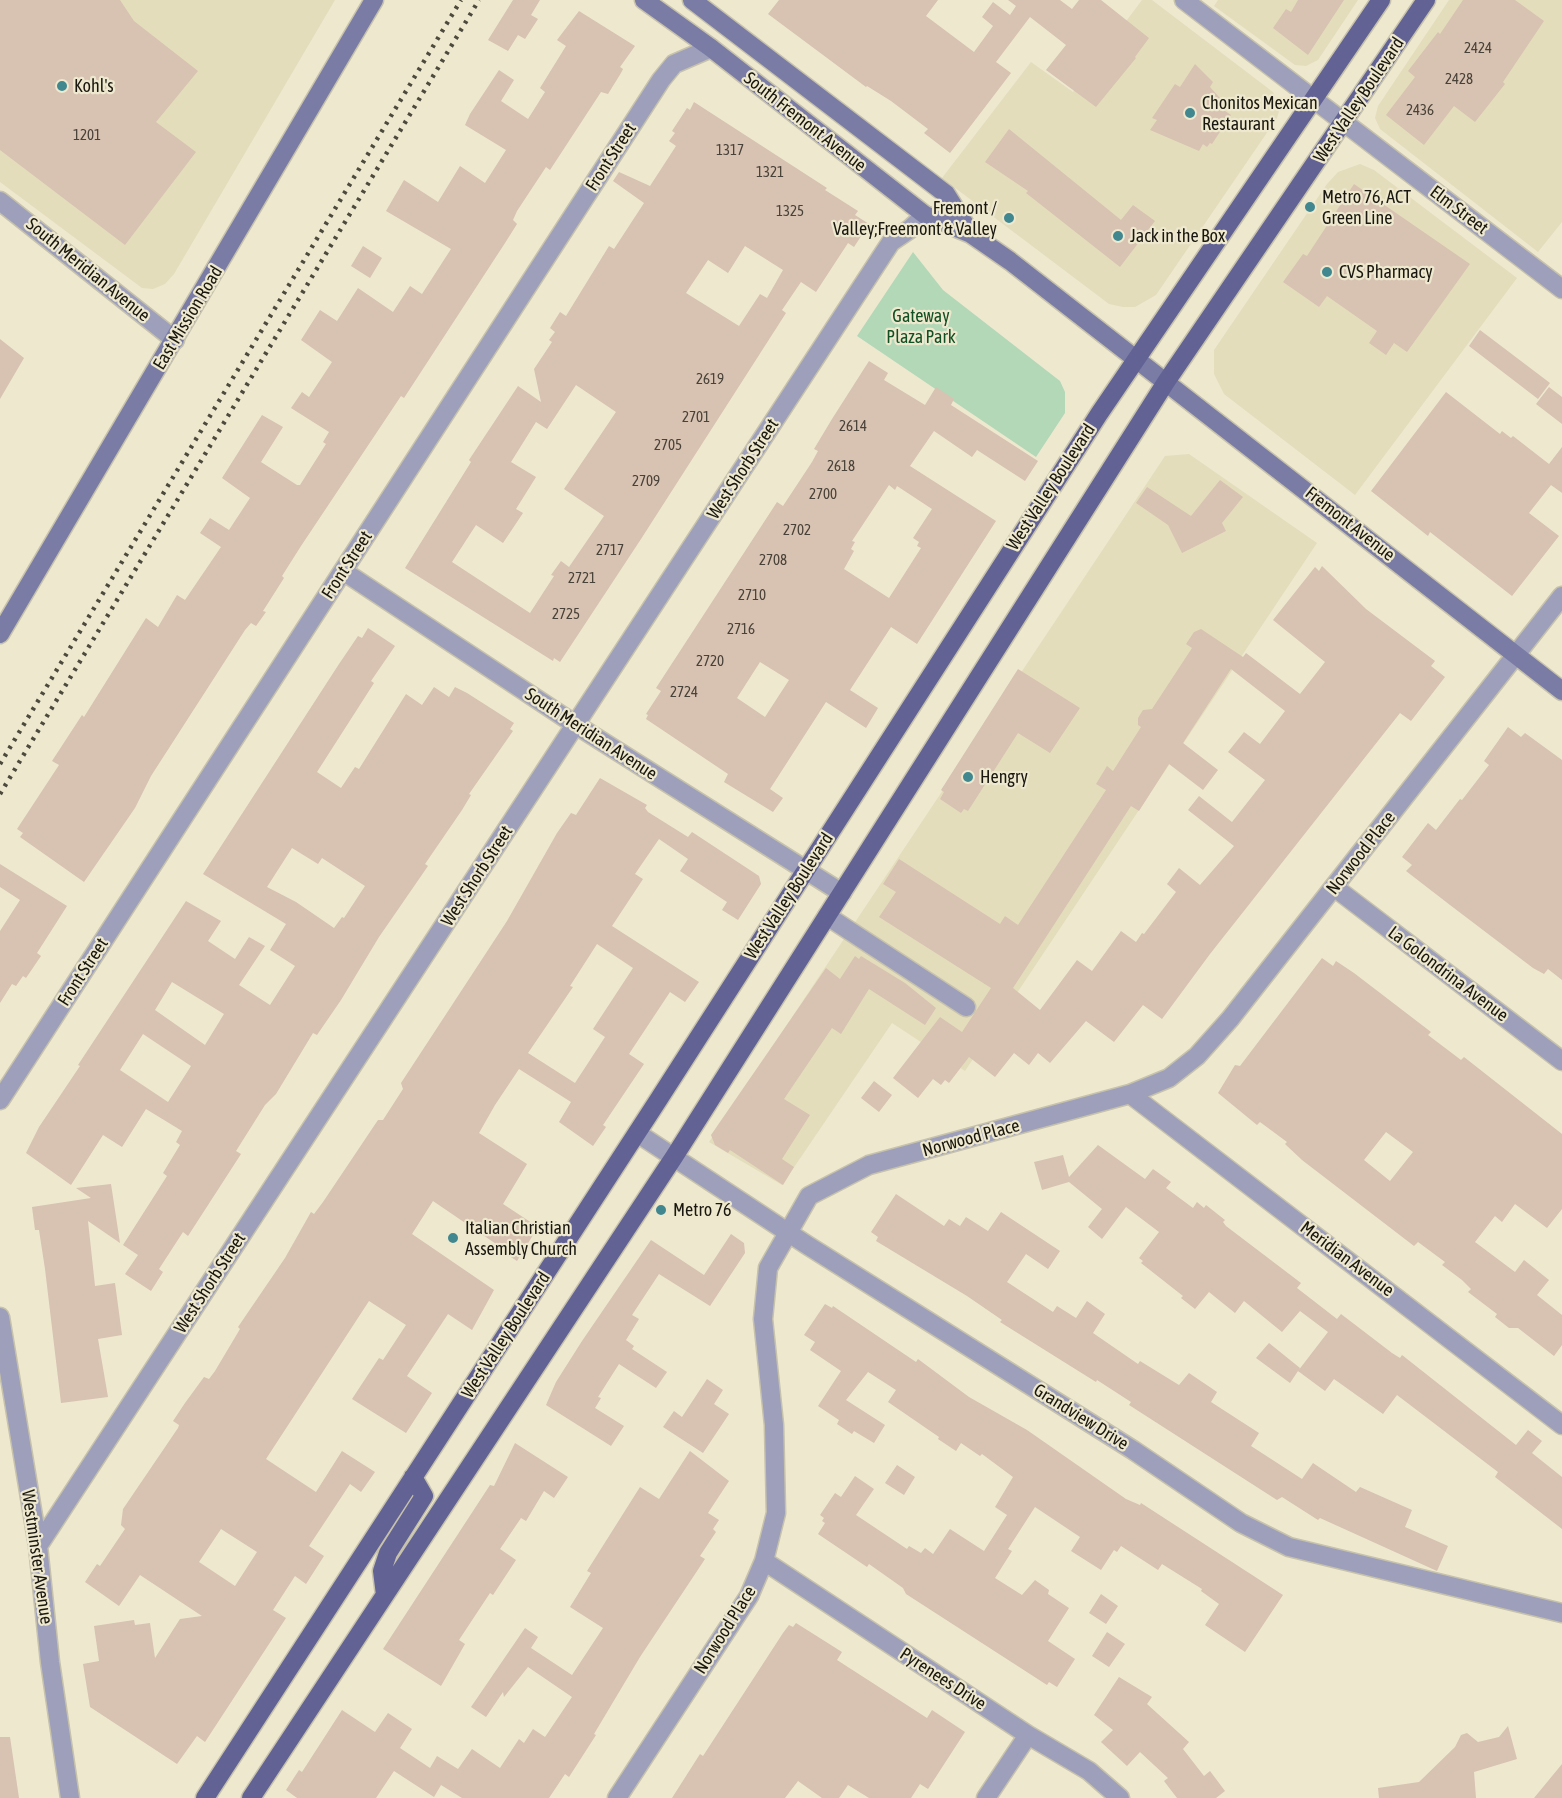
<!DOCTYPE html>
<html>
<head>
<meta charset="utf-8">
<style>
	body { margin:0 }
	canvas { display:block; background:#ede8ce }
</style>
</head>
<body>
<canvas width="1562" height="1798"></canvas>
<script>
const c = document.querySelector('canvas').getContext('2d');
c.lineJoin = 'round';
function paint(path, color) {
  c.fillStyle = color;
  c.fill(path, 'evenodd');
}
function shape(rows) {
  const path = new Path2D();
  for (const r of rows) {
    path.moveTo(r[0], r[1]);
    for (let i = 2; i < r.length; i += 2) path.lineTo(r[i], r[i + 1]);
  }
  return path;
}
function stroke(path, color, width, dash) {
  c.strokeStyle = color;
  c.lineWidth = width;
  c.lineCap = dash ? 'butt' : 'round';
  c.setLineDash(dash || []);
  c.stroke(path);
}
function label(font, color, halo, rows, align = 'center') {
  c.font = font + ' "Asap Condensed",sans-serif';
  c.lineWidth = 4.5;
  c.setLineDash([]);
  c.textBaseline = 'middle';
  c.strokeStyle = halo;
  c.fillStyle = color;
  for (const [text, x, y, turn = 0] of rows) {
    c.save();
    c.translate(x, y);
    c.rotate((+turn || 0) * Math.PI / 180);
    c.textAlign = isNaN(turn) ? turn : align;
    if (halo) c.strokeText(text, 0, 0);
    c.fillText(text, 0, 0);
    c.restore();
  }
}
const built = shape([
	[0,0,335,0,174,274,165,284,153,289,142,288,0,182],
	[1142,0,1152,0,1273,92,1280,108,1277,118,1156,295,1135,307,1123,307,1109,304,942,178,1031,62,1073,92],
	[1218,0,1358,0,1318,60,1306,66,1295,65,1214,6],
	[1449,0,1562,0,1562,222,1538,252,1380,129,1375,118,1378,106],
	[1360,164,1374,170,1517,278,1355,495,1224,394,1214,374,1214,350,1327,184,1338,172],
	[1189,454,1317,543,965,1071,892,1023,782,1185,709,1142,1165,456]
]);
const green = shape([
	[913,252,943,290,1060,381,1065,392,1065,413,1036,457,857,336]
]);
const building = shape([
	[0,0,120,0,134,21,198,71,156,122,196,152,125,245,0,150],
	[513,0,540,0,531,15,538,19,525,39,518,35,508,51,488,40],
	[779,0,938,0,926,16,974,52,993,26,982,17,993,2,1010,15,1016,6,1008,0,1060,0,1072,9,1079,0,1101,0,1149,38,1135,57,1136,58,1096,107,1046,70,1066,45,1030,17,996,62,1011,73,950,153,924,133,928,129,891,101,867,86,866,87,768,14],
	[1298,0,1344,0,1308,55,1273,28,1286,9,1291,12],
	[1463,0,1515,0,1544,21,1503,82,1505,84,1475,122,1454,106,1424,145,1386,115,1415,77,1408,71,1438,32,1440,34],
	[579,11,635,46,620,67,623,69,621,73,608,94,601,92,550,170,546,167,517,211,513,220,517,224,505,243,404,398,401,396,301,546,282,576,284,578,263,611,266,612,256,626,251,623,245,630,151,776,135,808,84,882,20,837,23,833,17,829,59,765,52,761,82,715,84,717,146,618,158,627,177,595,185,600,221,547,200,533,210,518,229,530,250,498,222,478,262,415,283,427,261,462,297,485,300,485,326,444,323,442,329,432,291,408,302,392,309,397,332,362,301,340,320,310,337,321,358,288,393,312,410,286,422,294,451,249,386,211,404,180,438,202,460,166,485,183,506,150,465,125,470,114,499,70,514,80,501,101,528,119,545,92,540,88,566,46,557,40],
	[1195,64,1213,82,1210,87,1228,107,1225,111,1231,115,1212,144,1210,143,1207,147,1203,144,1199,151,1150,130,1157,120,1152,118,1175,84,1180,87],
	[694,102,827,188,825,190,858,211,855,215,869,224,854,247,848,243,816,292,801,282,782,310,786,313,641,539,560,662,554,658,553,661,405,568,471,462,469,460,518,386,541,402,534,369,552,342,549,340,555,332,550,328,560,312,566,316,609,246,614,249,644,203,613,181,619,172,650,186,676,146,669,141,675,133,672,131,687,108,690,110],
	[745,246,783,270,767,298,760,294,739,326,686,293,708,260,728,273],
	[576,385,616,412,564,489,604,516,569,567,561,561,551,575,554,576,530,613,452,562,476,525,503,543,523,513,516,509,536,477,511,462,536,422,547,429],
	[1009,129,1121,220,1133,205,1155,221,1120,267,1026,193,1028,191,985,162],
	[1354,184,1470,264,1407,352,1394,343,1386,355,1369,343,1377,331,1327,296,1319,307,1283,282,1303,254,1307,256],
	[363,246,382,258,370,278,351,266],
	[1480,330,1550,383,1538,399,1469,346],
	[0,339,24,358,0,399],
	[869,361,888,373,884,380,925,405,936,387,954,399,951,405,1038,461,1025,481,977,450,972,457,934,431,910,466,996,521,917,644,891,627,850,690,878,708,866,728,826,702,770,789,783,798,773,812,724,782,728,774,646,719,648,715,646,714,661,691,656,688,777,502,783,506,812,462,818,451,814,449,832,419],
	[889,485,895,490,897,486,932,509,913,538,919,542,917,546,921,548,889,598,844,569,854,551,851,549,855,542,852,541],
	[760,662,789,680,765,717,737,698],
	[1549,387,1562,397,1562,424,1536,404],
	[1446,392,1500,434,1502,431,1511,438,1513,436,1549,464,1562,447,1562,493,1551,485,1529,513,1559,536,1512,596,1430,532,1428,536,1371,491],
	[1220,480,1243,497,1222,523,1226,531,1182,553,1168,525,1136,503,1147,487,1191,516],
	[1322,566,1366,609,1435,661,1431,666,1445,677,1411,721,1400,713,1210,954,1162,1019,1143,1005,1114,1042,1086,1021,1050,1063,1038,1053,1029,1065,1014,1053,995,1077,969,1057,949,1083,945,1080,941,1085,933,1079,918,1098,893,1078,940,1017,962,1032,991,988,879,917,896,892,883,884,899,859,1000,924,1005,916,1018,925,1106,790,1096,784,1107,766,1113,771,1141,727,1138,725,1138,718,1143,710,1152,709,1192,648,1186,644,1194,632,1201,629,1243,657,1246,653,1300,694,1325,662,1273,620,1315,567,1319,571],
	[1231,669,1285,711,1260,744,1244,732,1228,752,1265,780,1232,822,1199,796,1188,810,1234,846,1200,885,1179,868,1167,884,1176,892,1144,934,1142,933,1136,942,1121,931,1092,971,1077,960,1040,1010,1013,988,1131,806,1139,811,1169,764,1203,790,1218,770,1183,743],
	[368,628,395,646,371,681,374,683,317,772,341,788,355,767,359,769,406,694,422,705,434,687,449,697,455,687,467,693,514,723,510,729,513,731,469,794,471,795,462,810,425,864,428,866,379,937,341,1000,317,1035,313,1033,276,1094,265,1105,236,1151,241,1154,188,1236,183,1232,159,1269,163,1272,151,1291,125,1274,138,1255,123,1245,167,1176,163,1173,180,1145,176,1142,182,1131,146,1109,122,1147,103,1135,71,1185,26,1153,39,1127,80,1066,78,1065,186,901,221,921,208,941,235,959,249,937,265,946,239,985,270,1005,295,966,270,950,286,924,203,874,339,664,358,636,362,638],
	[292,848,318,864,322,858,365,886,344,918,342,917,334,928,296,902,267,887],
	[172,982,224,1014,205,1045,155,1010],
	[143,1034,191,1066,168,1102,120,1070],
	[1018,669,1080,708,1050,753,1018,733,968,811,964,809,961,813,940,799,944,792,941,790],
	[1508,727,1521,737,1525,733,1562,760,1562,980,1548,969,1544,974,1533,968,1450,905,1406,871,1412,865,1402,857,1428,823,1436,830,1460,799,1462,800,1489,765,1484,761],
	[600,778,647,805,645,808,648,812,688,837,692,832,759,876,761,884,738,920,722,910,727,902,680,871,688,859,659,839,635,874,643,879,612,926,699,982,685,1002,670,992,629,1054,644,1064,603,1125,606,1127,593,1146,559,1122,571,1102,519,1069,495,1105,479,1133,527,1164,503,1204,538,1227,517,1261,500,1250,502,1248,433,1201,412,1234,494,1290,472,1330,448,1314,407,1376,432,1393,406,1433,352,1399,379,1358,383,1360,406,1325,369,1301,266,1459,316,1492,342,1451,375,1472,361,1492,350,1484,309,1546,324,1556,306,1584,295,1576,273,1610,286,1618,205,1742,197,1736,177,1764,90,1707,83,1664,99,1661,94,1626,134,1620,135,1625,150,1623,155,1658,180,1619,202,1616,140,1575,119,1606,85,1582,97,1564,100,1566,125,1529,121,1525,123,1509,178,1428,179,1425,173,1421,185,1403,204,1377,209,1379,215,1371,240,1329,238,1327,285,1258,311,1212,314,1214,323,1202,378,1120,383,1120,403,1089,401,1083,507,921,557,833,571,813,576,815],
	[597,944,633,968,593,1029,605,1037,575,1083,528,1053,573,987,570,986],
	[221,1529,257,1552,235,1586,199,1562],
	[0,864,67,906,37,953,41,956,26,978,23,976,16,986,12,984,0,1003,0,931,20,900,0,887],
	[855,956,859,959,861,956,905,983,936,1008,925,1025,869,989,841,1034,832,1028,784,1099,810,1115,782,1159,794,1167,783,1185,730,1150,728,1153,715,1145,711,1135,826,968,840,979],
	[1322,958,1333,966,1336,961,1354,973,1431,1032,1428,1035,1461,1060,1464,1057,1562,1134,1562,1209,1547,1228,1515,1204,1502,1222,1495,1216,1475,1242,1515,1272,1524,1260,1549,1280,1537,1295,1562,1315,1562,1345,1554,1356,1518,1328,1509,1328,1495,1317,1497,1314,1468,1292,1471,1289,1462,1280,1442,1265,1445,1262,1418,1242,1414,1246,1302,1160,1285,1144,1287,1142,1260,1122,1257,1125,1218,1093,1235,1065,1240,1066],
	[1386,1132,1413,1152,1390,1181,1364,1160],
	[874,1081,892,1095,879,1112,861,1098],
	[1098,1145,1145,1179,1153,1169,1171,1182,1166,1188,1193,1208,1197,1202,1204,1208,1206,1205,1225,1220,1223,1222,1226,1226,1301,1283,1297,1288,1337,1319,1341,1314,1392,1353,1400,1358,1402,1355,1516,1445,1528,1430,1542,1441,1532,1453,1562,1477,1562,1529,1495,1477,1498,1472,1397,1395,1383,1414,1334,1379,1325,1391,1298,1371,1328,1332,1300,1311,1282,1332,1244,1301,1235,1313,1209,1292,1195,1309,1181,1298,1183,1296,1141,1263,1143,1261,1139,1258,1159,1232,1126,1207,1102,1239,1088,1227,1102,1209,1069,1182,1042,1190,1034,1162,1063,1155,1069,1177],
	[111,1184,120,1243,88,1221,95,1286,115,1283,122,1335,98,1339,108,1397,61,1403,45,1269,39,1230,35,1230,32,1207,91,1198,76,1188],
	[896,1194,944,1226,949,1219,960,1226,966,1217,988,1231,1001,1212,1060,1251,1048,1269,1026,1254,1007,1282,1053,1312,1057,1306,1076,1318,1087,1301,1105,1314,1093,1333,1138,1364,1140,1361,1179,1385,1189,1373,1217,1392,1211,1402,1259,1433,1251,1446,1302,1479,1313,1463,1356,1492,1360,1487,1412,1510,1405,1527,1448,1546,1437,1571,1320,1518,1318,1520,1282,1497,1277,1500,1129,1405,1131,1402,1097,1380,1096,1382,1000,1322,1002,1320,967,1296,876,1241,878,1237,871,1232],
	[731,1234,744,1243,745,1253,710,1306,659,1274,632,1315,639,1319,626,1340,634,1346,632,1349,667,1372,656,1388,619,1364,598,1397,601,1398,595,1408,624,1426,611,1446,546,1405,556,1382,582,1341,651,1240,704,1275],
	[825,1304,832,1308,833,1306,916,1362,918,1359,969,1397,1027,1430,1126,1499,1140,1505,1141,1503,1283,1595,1245,1652,1205,1625,1219,1604,1201,1591,1202,1589,1162,1564,1158,1570,1121,1546,1117,1552,1114,1550,1101,1570,1071,1551,1080,1537,1035,1507,1008,1549,1012,1551,995,1578,1022,1595,1035,1580,1049,1590,1048,1594,1069,1608,1048,1641,1075,1659,1057,1687,1049,1682,1047,1685,906,1594,903,1588,869,1564,867,1567,818,1534,825,1523,822,1521,824,1518,820,1515,835,1493,841,1497,855,1476,874,1489,856,1515,907,1549,909,1546,921,1553,925,1548,933,1554,950,1529,984,1551,1007,1515,995,1507,1013,1477,982,1454,980,1456,961,1443,956,1451,938,1439,939,1437,888,1402,896,1390,868,1372,846,1400,885,1425,874,1443,854,1431,852,1434,837,1424,839,1420,818,1406,841,1371,810,1350,815,1342,804,1335],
	[1269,1343,1300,1368,1290,1383,1256,1358],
	[707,1379,723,1390,714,1404,729,1414,703,1453,663,1427,674,1411,682,1417],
	[515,1443,568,1477,554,1498,544,1491,526,1521,521,1518,500,1549,516,1560,493,1595,490,1593,459,1640,465,1644,441,1686,383,1649,490,1485,494,1486],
	[690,1451,729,1481,708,1513,719,1520,713,1529,716,1532,700,1556,705,1559,640,1657,594,1734,596,1735,569,1777,565,1774,549,1798,462,1798,441,1785,434,1797,394,1771,376,1798,297,1798,286,1790,299,1770,302,1772,342,1710,375,1732,388,1713,412,1729,400,1748,430,1768,437,1756,458,1769,472,1749,500,1768,519,1739,524,1743,533,1729,545,1737,572,1697,528,1667,504,1697,503,1692,486,1717,471,1707,525,1628,538,1637,531,1648,572,1675,603,1628,570,1607,591,1573,587,1571,640,1487,659,1499],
	[897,1465,915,1477,904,1495,885,1483],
	[1101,1594,1118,1606,1106,1624,1089,1613],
	[796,1623,842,1652,837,1660,927,1718,932,1710,965,1732,928,1789,920,1784,911,1798,869,1798,848,1785,839,1798,822,1798,798,1781,785,1798,672,1798,700,1754,703,1756,783,1633,789,1625,793,1627],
	[1107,1632,1125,1644,1109,1667,1092,1656],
	[1119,1677,1152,1697,1147,1704,1189,1742,1183,1749,1204,1776,1210,1771,1225,1791,1216,1798,1177,1798,1164,1781,1168,1778,1140,1752,1127,1766,1101,1742,1113,1730,1094,1715],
	[1508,1726,1517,1759,1474,1772,1476,1798,1379,1798,1378,1788,1419,1782,1455,1747,1461,1735,1467,1733,1478,1742,1499,1737],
	[0,1737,10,1737,19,1798,0,1798],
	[1562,1764,1562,1798,1534,1798]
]);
const street = shape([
	[1184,0,1562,289],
	[0,201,175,340],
	[343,571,576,725,842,893],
	[1334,887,1562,1061],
	[827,916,966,1007],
	[1130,1094,1562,1425],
	[0,1100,661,80,674,64,711,48],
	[637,1133,807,1245,1133,1450,1241,1523,1289,1547,1562,1613],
	[0,1317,38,1546,50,1662,70,1798],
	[38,1546,891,242,910,229,925,215],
	[764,1561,1028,1735,1089,1771,1120,1798],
	[617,1798,749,1596,764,1561,776,1513,774,1425,763,1319,768,1268,809,1196,869,1165,1130,1094,1169,1078,1197,1056,1230,1019,1562,596],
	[986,1798,1028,1735]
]);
const secondary = shape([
	[644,0,711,48,925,215,971,234,1010,261,1562,691],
	[692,0,946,194,971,234],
	[0,634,374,0]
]);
const primary = shape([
	[385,1595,382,1571,388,1553,424,1496,413,1477],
	[205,1798,657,1102,1099,414,1381,0],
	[251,1798,674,1157,1166,382,1426,0]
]);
const rail = shape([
	[0,764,461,0],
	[0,794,479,0]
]);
const markers = [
	[62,86,6,"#40878f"],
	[1190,113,6,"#40878f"],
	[1310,207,6,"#40878f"],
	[1009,218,6,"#40878f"],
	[1118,236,6,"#40878f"],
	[1327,272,6,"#40878f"],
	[968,777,6,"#40878f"],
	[661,1210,6,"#40878f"],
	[453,1238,6,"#40878f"]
];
const numberNames = [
	["2424",1478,48],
	["2428",1459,79],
	["2436",1420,110],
	["1201",87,135],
	["1317",730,150],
	["1321",770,172],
	["1325",790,211],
	["2619",710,379],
	["2701",696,417],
	["2614",853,426],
	["2705",668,445],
	["2618",841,466],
	["2709",646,481],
	["2700",823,494],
	["2702",797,530],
	["2717",610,550],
	["2708",773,560],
	["2721",582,578],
	["2710",752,595],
	["2725",566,614],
	["2716",741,629],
	["2720",710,661],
	["2724",684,692]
];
const poiNames = [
	["Kohl's",74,86],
	["Chonitos Mexican",1202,103],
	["Restaurant",1202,124],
	["Metro 76, ACT",1322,197],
	["Green Line",1322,218],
	["Fremont /",997,208,"right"],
	["Valley;Freemont & Valley",997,229,"right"],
	["Jack in the Box",1130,236],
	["CVS Pharmacy",1339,272],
	["Hengry",980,777],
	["Metro 76",673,1210],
	["Italian Christian",465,1228],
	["Assembly Church",465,1249]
];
const streetNames = [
	["West Valley Boulevard",1359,100,-56],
	["South Fremont Avenue",805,122,38],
	["Front Street",611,157,-57],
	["Elm Street",1459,210,37],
	["South Meridian Avenue",88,270,39],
	["East Mission Road",188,318,-59],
	["West Shorb Street",743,469,-57],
	["West Valley Boulevard",1051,487,-57],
	["Fremont Avenue",1350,524,38],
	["Front Street",347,565,-57],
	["South Meridian Avenue",591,734,33],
	["Norwood Place",1361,853,-52],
	["West Shorb Street",477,876,-57],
	["West Valley Boulevard",789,896,-57],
	["Front Street",83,972,-57],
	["La Golondrina Avenue",1448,974,37],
	["Norwood Place",971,1138,-15],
	["Meridian Avenue",1347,1259,37],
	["West Shorb Street",210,1283,-57],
	["West Valley Boulevard",506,1335,-57],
	["Grandview Drive",1081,1417,32],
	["Westminster Avenue",37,1557,82],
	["Norwood Place",725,1630,-58],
	["Pyrenees Drive",943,1679,33]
];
const parkNames = [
	["Gateway",921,316],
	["Plaza Park",921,337]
];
paint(built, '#e4ddbc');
paint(green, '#b3d8b7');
paint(building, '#d8c2b2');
stroke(street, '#c7c2ac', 21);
stroke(secondary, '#c7c2ac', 21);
stroke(primary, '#c7c2ac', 21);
stroke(street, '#9d9fbb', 18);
stroke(secondary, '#7a7ca5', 18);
stroke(primary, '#626294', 18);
stroke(rail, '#4c493d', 4.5, [3, 6]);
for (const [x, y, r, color] of markers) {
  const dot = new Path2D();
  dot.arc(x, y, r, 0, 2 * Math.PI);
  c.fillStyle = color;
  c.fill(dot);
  stroke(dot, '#ede8ce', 2);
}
label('15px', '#494238', null, numberNames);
label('18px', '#19170f', '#ede8ce', poiNames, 'left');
label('18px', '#19170f', '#ede8ce', streetNames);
label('18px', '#115023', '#ede8ce', parkNames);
</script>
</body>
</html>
